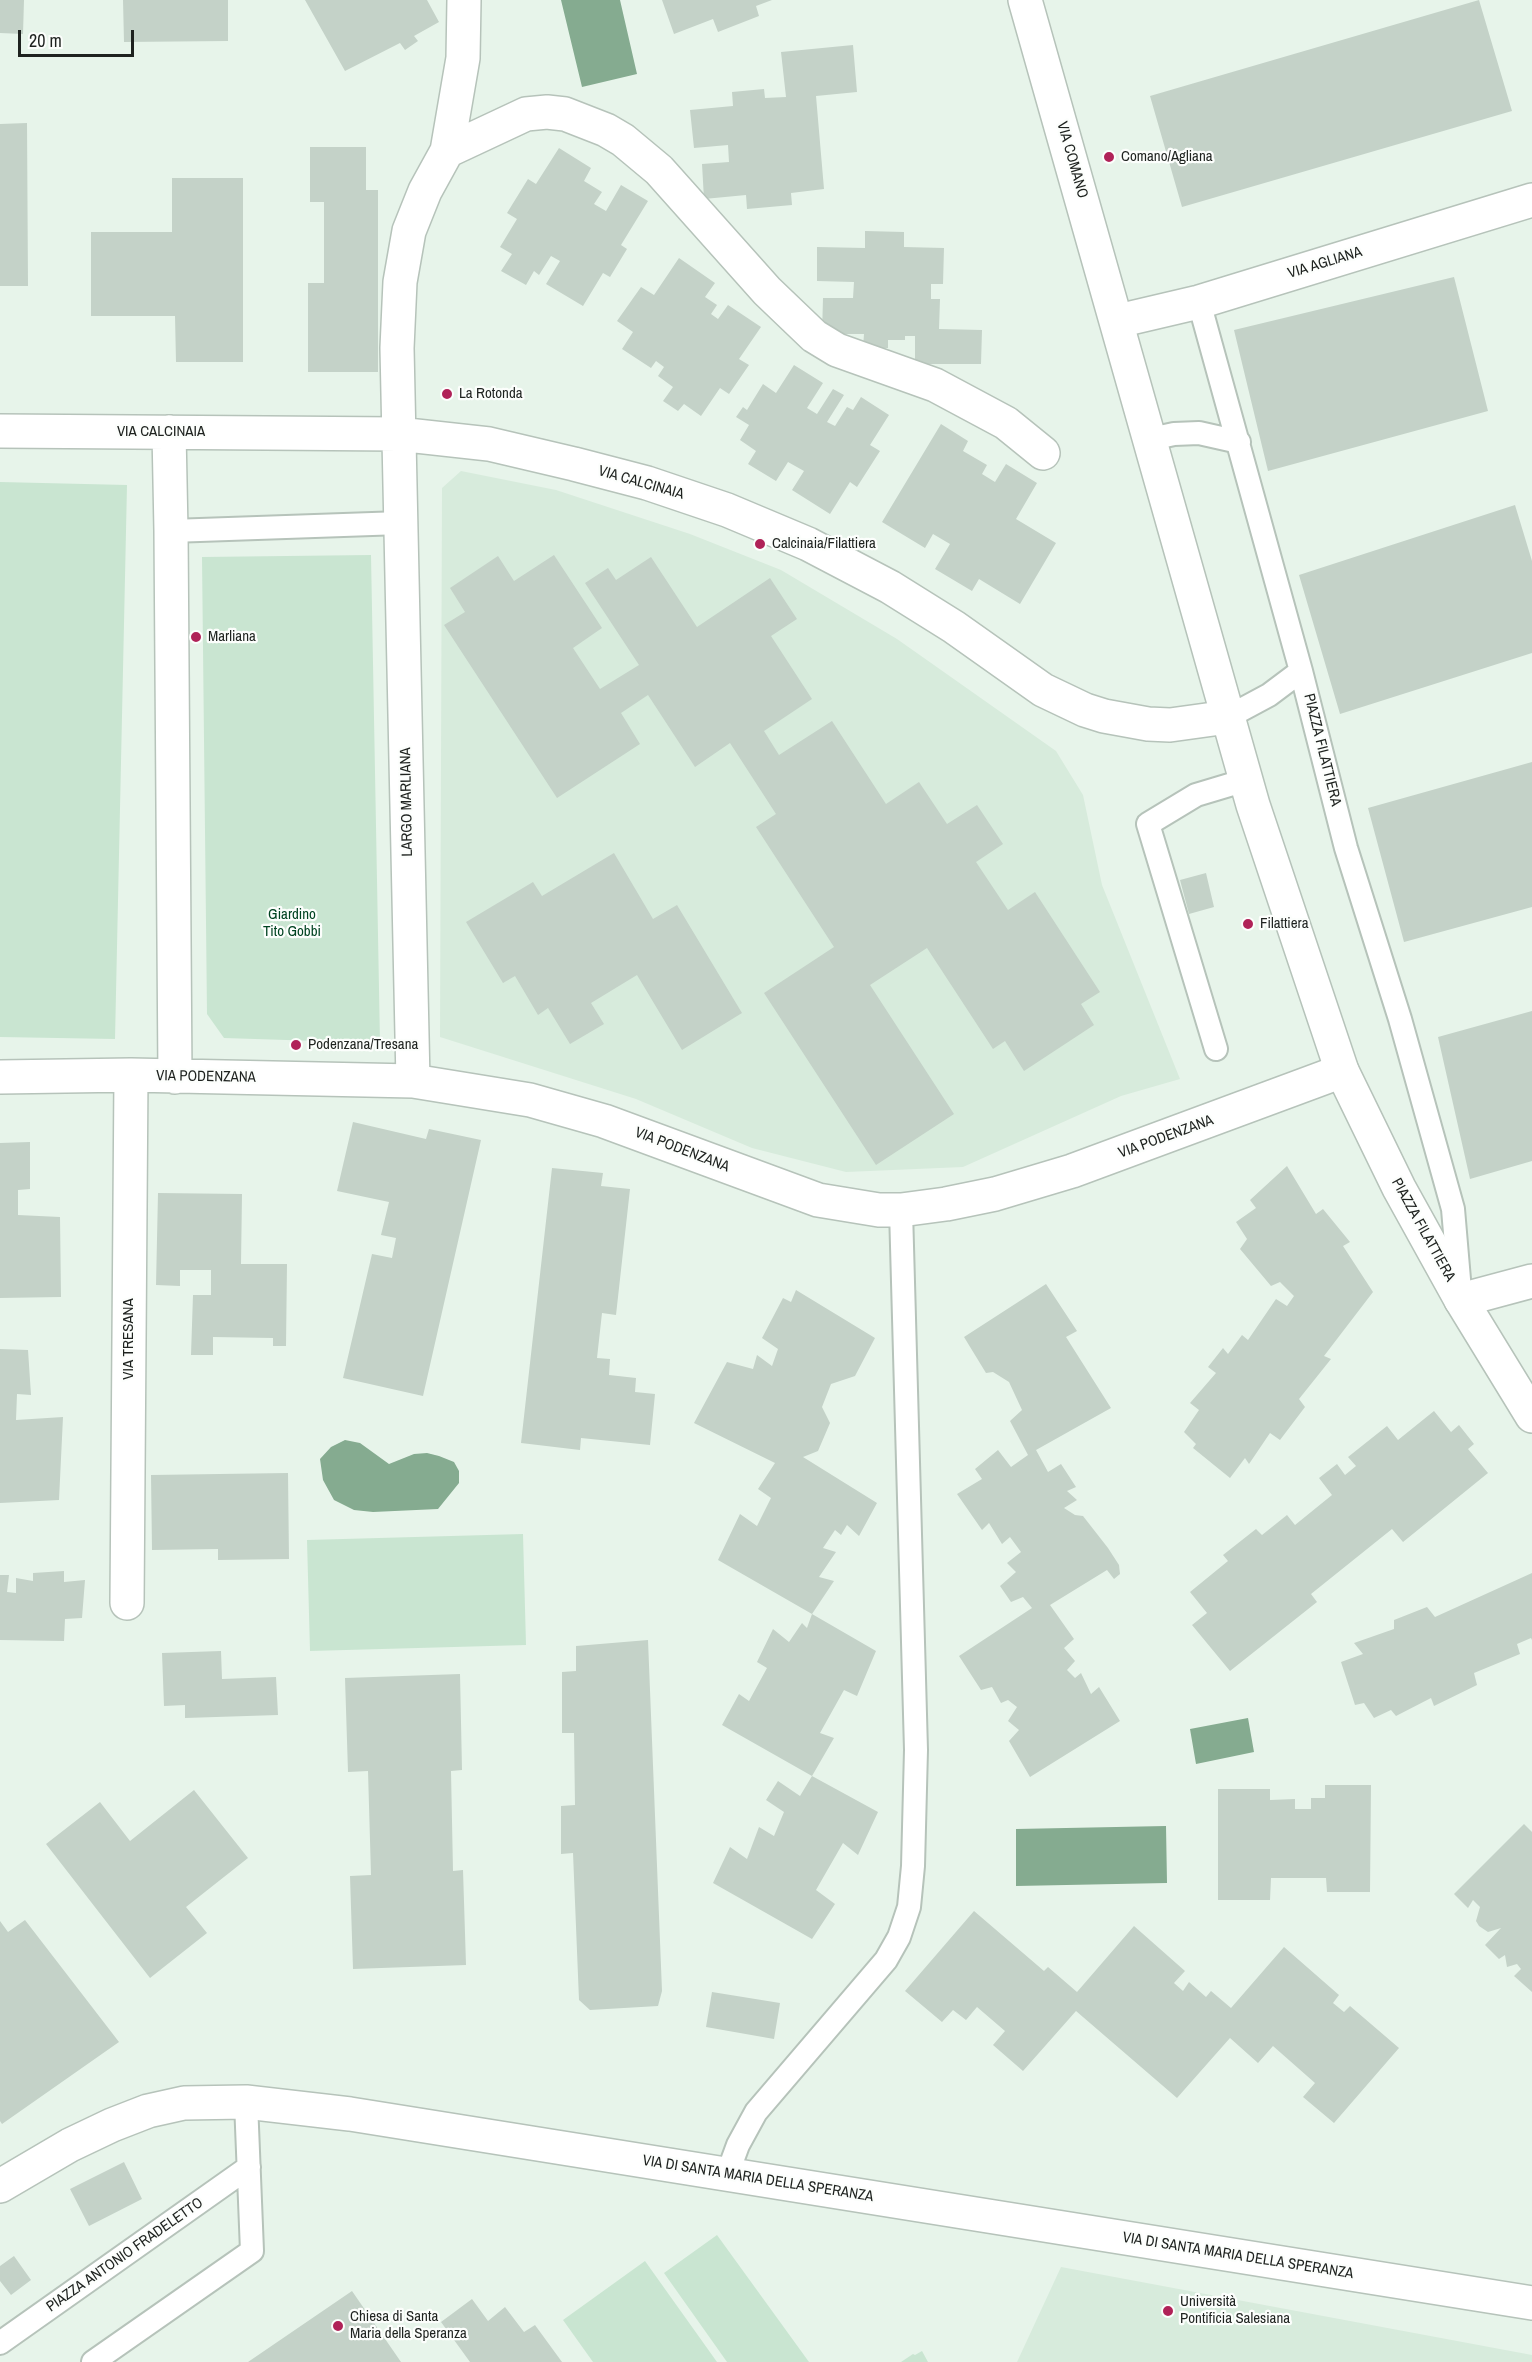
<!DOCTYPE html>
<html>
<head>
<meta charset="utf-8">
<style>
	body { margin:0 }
	#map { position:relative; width:1532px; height:2362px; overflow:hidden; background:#e7f4ea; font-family:"Archivo Narrow",sans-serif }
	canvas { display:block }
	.scale { position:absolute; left:18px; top:30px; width:116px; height:27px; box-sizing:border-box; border:3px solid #1e221f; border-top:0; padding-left:8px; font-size:18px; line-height:21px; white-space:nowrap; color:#1e221f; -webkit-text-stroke:4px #fcfefc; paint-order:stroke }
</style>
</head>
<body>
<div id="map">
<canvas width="1532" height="2362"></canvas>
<div class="scale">20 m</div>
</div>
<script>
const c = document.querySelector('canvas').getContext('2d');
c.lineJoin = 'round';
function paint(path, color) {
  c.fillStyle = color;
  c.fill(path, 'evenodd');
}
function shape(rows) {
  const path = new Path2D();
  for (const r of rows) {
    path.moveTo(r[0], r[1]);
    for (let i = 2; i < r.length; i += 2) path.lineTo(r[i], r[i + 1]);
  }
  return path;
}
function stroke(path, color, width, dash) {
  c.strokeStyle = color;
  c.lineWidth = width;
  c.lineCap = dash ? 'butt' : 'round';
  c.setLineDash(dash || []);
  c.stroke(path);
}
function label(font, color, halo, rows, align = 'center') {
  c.font = font + ' "Archivo Narrow",sans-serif';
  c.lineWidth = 4.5;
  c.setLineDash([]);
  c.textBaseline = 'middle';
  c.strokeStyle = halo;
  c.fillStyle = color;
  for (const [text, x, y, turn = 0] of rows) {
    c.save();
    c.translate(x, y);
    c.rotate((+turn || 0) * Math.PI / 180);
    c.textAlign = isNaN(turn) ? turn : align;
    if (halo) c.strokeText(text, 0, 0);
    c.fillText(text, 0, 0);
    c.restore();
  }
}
const built = shape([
	[461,471,556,490,690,534,781,570,897,639,1056,751,1083,795,1102,885,1180,1079,1121,1096,963,1167,846,1172,752,1148,636,1099,440,1037,442,488],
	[1061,2267,1532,2355,1532,2362,1017,2362]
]);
const green = shape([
	[0,482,127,485,115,1039,0,1037],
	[371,555,380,1043,224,1038,207,1014,202,557],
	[523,1534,526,1645,310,1651,307,1540],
	[717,2235,809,2362,727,2362,664,2273],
	[645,2261,717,2362,593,2362,563,2320],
	[922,2351,928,2362,901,2362,913,2354,915,2355]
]);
const water = shape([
	[561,0,620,0,637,74,582,87],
	[345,1440,360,1443,389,1464,414,1454,427,1453,439,1456,454,1462,459,1471,459,1483,438,1509,373,1512,354,1510,334,1500,323,1480,320,1459,331,1447],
	[1248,1718,1254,1752,1196,1764,1190,1729],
	[1166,1826,1167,1883,1016,1886,1016,1829]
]);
const building = shape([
	[0,0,24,0,23,34,0,33],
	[123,0,228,0,228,41,124,42],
	[305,0,427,0,439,22,414,36,418,41,405,50,400,43,345,71],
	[662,0,772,0,756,6,759,16,718,32,713,19,674,34],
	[1479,0,1512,111,1182,207,1150,96],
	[853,45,857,92,816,96,824,189,791,193,792,205,747,209,746,195,704,199,702,164,729,162,728,145,694,148,690,110,733,106,732,92,764,89,765,98,786,97,781,52],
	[27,123,28,286,0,286,0,124],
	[310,147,366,147,366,190,378,190,378,372,308,372,308,283,324,283,324,202,310,202],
	[559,148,591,168,584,181,602,192,594,204,606,211,621,185,648,201,621,245,627,249,610,277,603,273,583,306,546,284,560,261,551,256,539,275,534,271,526,285,501,271,512,254,500,247,517,219,507,213,528,179,536,184],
	[172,178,243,178,243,362,176,362,175,316,91,316,91,232,172,232],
	[865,231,904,232,904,247,944,248,943,284,931,284,931,299,940,299,939,329,982,330,981,364,915,364,915,336,905,336,905,340,888,340,888,348,863,348,864,334,822,334,823,298,853,298,854,282,817,281,817,247,865,248],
	[679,258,715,283,705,297,717,305,711,314,718,319,728,305,761,327,739,359,749,365,729,394,720,388,701,416,684,404,678,411,663,401,673,387,658,376,664,367,656,361,651,368,622,349,633,332,617,321,641,287,654,295],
	[1454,277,1488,411,1268,471,1234,330],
	[794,365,823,383,807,408,817,414,833,389,844,395,827,422,835,426,847,407,853,410,861,397,889,415,870,445,880,451,857,487,850,482,830,514,792,490,804,471,788,462,776,481,748,464,756,451,740,440,749,425,736,417,743,407,747,410,763,384,776,393],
	[941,424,968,441,963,451,987,465,982,474,995,482,1006,464,1037,483,1016,519,1056,543,1020,604,979,579,972,591,935,569,950,544,933,534,925,548,882,522],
	[1515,505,1532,561,1532,653,1340,714,1299,575],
	[554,555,602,628,573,648,600,689,639,665,585,583,608,568,616,580,651,557,697,627,770,578,797,619,771,636,812,699,764,731,779,755,832,721,886,804,919,782,947,824,977,805,1003,844,976,862,1008,910,1035,892,1100,992,1081,1004,1094,1025,1024,1071,1005,1041,993,1049,927,948,870,985,954,1114,876,1165,764,993,834,947,756,827,776,814,730,743,695,767,648,695,621,713,640,744,557,798,444,625,465,612,450,588,498,556,514,581],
	[1532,762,1532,907,1404,942,1368,808],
	[614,853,653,919,677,905,742,1013,682,1050,637,975,591,1003,604,1024,570,1044,548,1008,538,1015,515,976,503,983,466,922,533,882,542,896],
	[1206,873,1214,907,1189,914,1180,880],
	[1532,1011,1532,1161,1470,1179,1438,1037],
	[353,1122,426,1139,429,1129,481,1140,423,1396,343,1378,372,1254,392,1258,396,1238,381,1235,389,1202,337,1191],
	[30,1142,30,1189,18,1190,18,1215,60,1217,61,1297,0,1298,0,1143],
	[1287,1166,1316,1214,1323,1209,1350,1242,1343,1246,1373,1292,1324,1356,1331,1359,1299,1399,1305,1407,1280,1440,1270,1433,1249,1464,1245,1458,1230,1478,1193,1448,1196,1444,1184,1432,1199,1410,1190,1403,1216,1373,1208,1367,1223,1348,1228,1354,1242,1335,1248,1340,1276,1299,1287,1306,1294,1296,1280,1282,1271,1286,1240,1249,1247,1239,1236,1222,1256,1208,1250,1200],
	[552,1168,603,1173,601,1186,630,1189,616,1315,602,1313,597,1358,610,1359,609,1375,636,1378,635,1392,655,1394,650,1445,581,1438,580,1450,521,1443],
	[158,1193,242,1194,241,1264,287,1264,286,1346,273,1346,273,1338,213,1337,213,1355,191,1355,193,1295,211,1295,211,1270,180,1270,180,1286,156,1285],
	[1046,1284,1077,1331,1066,1337,1111,1408,1036,1450,1048,1472,1061,1464,1076,1487,1067,1491,1077,1500,1064,1508,1075,1515,1083,1516,1108,1548,1119,1565,1120,1574,1114,1579,1107,1570,1050,1605,1074,1639,1064,1648,1075,1661,1067,1670,1075,1678,1081,1673,1091,1694,1099,1687,1120,1721,1030,1777,1009,1741,1019,1730,1008,1721,1017,1707,1008,1700,1001,1703,992,1687,981,1690,959,1656,1032,1608,1023,1597,1011,1602,1000,1586,1016,1572,1007,1563,1021,1552,1010,1537,1002,1544,989,1523,982,1530,957,1494,982,1479,975,1469,998,1450,1011,1467,1028,1455,1010,1421,1022,1410,1009,1382,993,1372,986,1373,964,1337],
	[796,1290,875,1338,855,1376,831,1384,822,1407,830,1423,818,1451,803,1457,877,1503,859,1536,847,1525,841,1535,835,1530,823,1548,836,1552,819,1577,834,1581,812,1614,718,1560,740,1514,757,1526,771,1498,758,1489,775,1463,694,1423,727,1362,753,1369,757,1355,772,1366,778,1349,762,1338,783,1298,791,1302],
	[0,1349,28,1350,31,1395,17,1394,16,1420,63,1417,59,1500,0,1503],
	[1434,1411,1451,1432,1459,1425,1474,1444,1468,1449,1488,1473,1403,1542,1392,1529,1311,1594,1317,1602,1230,1671,1192,1625,1207,1613,1190,1592,1228,1561,1223,1555,1256,1529,1262,1535,1287,1515,1295,1525,1332,1495,1319,1478,1337,1464,1345,1475,1356,1466,1348,1457,1387,1426,1398,1440],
	[288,1473,289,1559,218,1560,218,1549,152,1550,151,1475],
	[64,1571,64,1582,85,1580,82,1618,65,1619,64,1641,0,1640,0,1575,9,1575,7,1592,16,1593,16,1578,33,1581,33,1573],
	[1532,1573,1532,1640,1531,1638,1517,1644,1520,1654,1474,1673,1477,1685,1434,1706,1431,1698,1396,1716,1391,1710,1374,1718,1364,1703,1355,1705,1341,1662,1363,1654,1354,1643,1394,1629,1394,1620,1427,1607,1435,1617],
	[812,1614,876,1651,857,1696,844,1690,820,1733,834,1738,812,1776,878,1812,858,1855,843,1843,816,1890,835,1904,812,1939,713,1883,730,1847,747,1859,759,1827,774,1836,784,1812,766,1800,778,1781,800,1796,812,1776,722,1725,739,1694,749,1701,767,1668,757,1662,773,1629,789,1642,802,1623,807,1628],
	[648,1640,662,1991,658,2006,590,2010,579,2000,573,1853,561,1854,561,1806,575,1805,574,1733,562,1733,562,1672,576,1671,576,1646],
	[221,1651,222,1679,276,1677,278,1715,185,1718,185,1705,164,1706,162,1653],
	[460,1674,462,1770,451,1771,453,1871,463,1870,466,1965,353,1969,350,1876,371,1875,368,1771,348,1772,345,1678],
	[1325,1785,1371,1785,1370,1892,1327,1892,1326,1878,1271,1878,1270,1900,1218,1900,1218,1789,1270,1789,1270,1800,1295,1799,1295,1809,1311,1809,1311,1798,1325,1798],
	[194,1790,248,1858,186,1907,207,1933,150,1978,46,1844,100,1802,130,1841],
	[1524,1824,1532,1832,1532,1992,1514,1976,1521,1969,1517,1964,1507,1967,1505,1955,1499,1959,1485,1945,1501,1928,1488,1932,1479,1926,1476,1921,1480,1907,1473,1900,1468,1908,1454,1894],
	[974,1911,1044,1971,1048,1967,1077,1992,1134,1926,1185,1971,1174,1983,1183,1991,1189,1982,1206,1997,1211,1991,1231,2008,1284,1947,1339,1995,1333,2003,1344,2012,1350,2006,1399,2048,1334,2123,1303,2097,1315,2083,1273,2046,1258,2063,1230,2038,1177,2098,1076,2011,1023,2071,993,2045,1005,2031,977,2007,966,2020,953,2010,942,2022,905,1991],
	[25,1920,119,2042,2,2124,0,2121,0,1921,8,1932],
	[712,1992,780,2003,774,2039,706,2027],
	[124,2162,142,2199,89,2226,70,2189],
	[14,2256,31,2280,11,2295,0,2281,0,2266],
	[352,2291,401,2362,248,2362],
	[472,2299,488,2321,505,2307,524,2332,535,2325,562,2362,470,2362,441,2322]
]);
const lane = shape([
	[1199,302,1301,671,1346,848,1400,1019,1453,1209,1460,1291],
	[1151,439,1174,434,1199,433,1239,442],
	[171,531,401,523],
	[1228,717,1269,695,1301,671],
	[1216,1049,1148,824,1196,795,1246,780],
	[727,2175,738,2145,756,2112,886,1960,899,1937,909,1907,913,1866,916,1750,901,1210],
	[0,2343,249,2167],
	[93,2362,252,2251,246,2102]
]);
const street = shape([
	[447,151,463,58,464,0],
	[1118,321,1199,302,1532,200],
	[0,431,398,434,489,444,574,464,647,483,727,510,808,544,890,587,954,627,1043,690,1085,710,1104,716,1148,724,1170,725,1228,717],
	[169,432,171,531,175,1077],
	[0,1077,131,1075,413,1081,530,1100,604,1121,818,1200,879,1210,901,1210,946,1204,995,1194,1072,1171,1342,1071],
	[413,1081,397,348,400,282,409,231,425,191,447,151,526,114,547,112,565,114,606,130,623,140,659,170,767,291,814,336,837,350,935,385,1006,423,1043,453],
	[1461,1300,1532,1281],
	[127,1603,131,1075],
	[0,2186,70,2145,112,2125,148,2111,184,2103,246,2102,350,2114,1532,2303]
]);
const secondary = shape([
	[1025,0,1253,805,1342,1071,1399,1188,1461,1300,1532,1416]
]);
const markers = [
	[1109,157,6,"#b02258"],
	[447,394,6,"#b02258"],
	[760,544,6,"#b02258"],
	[196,637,6,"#b02258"],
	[1248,924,6,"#b02258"],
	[296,1045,6,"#b02258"],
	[1168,2311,6,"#b02258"],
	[338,2326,6,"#b02258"]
];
const poiNames = [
	["Comano/Agliana",1121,157],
	["La Rotonda",459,394],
	["Calcinaia/Filattiera",772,544],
	["Marliana",208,637],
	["Filattiera",1260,924],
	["Podenzana/Tresana",308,1045],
	["Università",1180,2302],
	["Pontificia Salesiana",1180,2319],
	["Chiesa di Santa",350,2317],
	["Maria della Speranza",350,2334]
];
const streetNames = [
	["VIA COMANO",1072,160,74],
	["VIA AGLIANA",1325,263,-17],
	["VIA CALCINAIA",161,432],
	["VIA CALCINAIA",641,483,16],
	["PIAZZA FILATTIERA",1322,750,76],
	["LARGO MARLIANA",407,802,-91],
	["VIA PODENZANA",206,1077,1],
	["VIA PODENZANA",1166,1137,-20],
	["VIA PODENZANA",682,1150,21],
	["PIAZZA FILATTIERA",1423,1230,61],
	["VIA TRESANA",129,1339,-90],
	["VIA DI SANTA MARIA DELLA SPERANZA",758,2179,9],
	["PIAZZA ANTONIO FRADELETTO",125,2255,-35],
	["VIA DI SANTA MARIA DELLA SPERANZA",1238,2256,9]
];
const parkNames = [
	["Giardino",292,915],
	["Tito Gobbi",292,932]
];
paint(built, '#d7ebdc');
paint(green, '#c9e5d1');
paint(water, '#85ab90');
paint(building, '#c4d2c8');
stroke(lane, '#b6c3ba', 26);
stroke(street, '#b6c3ba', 36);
stroke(secondary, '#b6c3ba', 36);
stroke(lane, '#fff', 22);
stroke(street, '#fff', 33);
stroke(secondary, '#fff', 33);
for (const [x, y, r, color] of markers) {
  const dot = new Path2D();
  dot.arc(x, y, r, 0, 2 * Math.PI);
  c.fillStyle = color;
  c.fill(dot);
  stroke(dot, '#fcfefc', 2);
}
label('15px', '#1e221f', '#fcfefc', poiNames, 'left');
label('15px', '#1e221f', '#fcfefc', streetNames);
label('15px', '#004321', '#fcfefc', parkNames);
</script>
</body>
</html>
